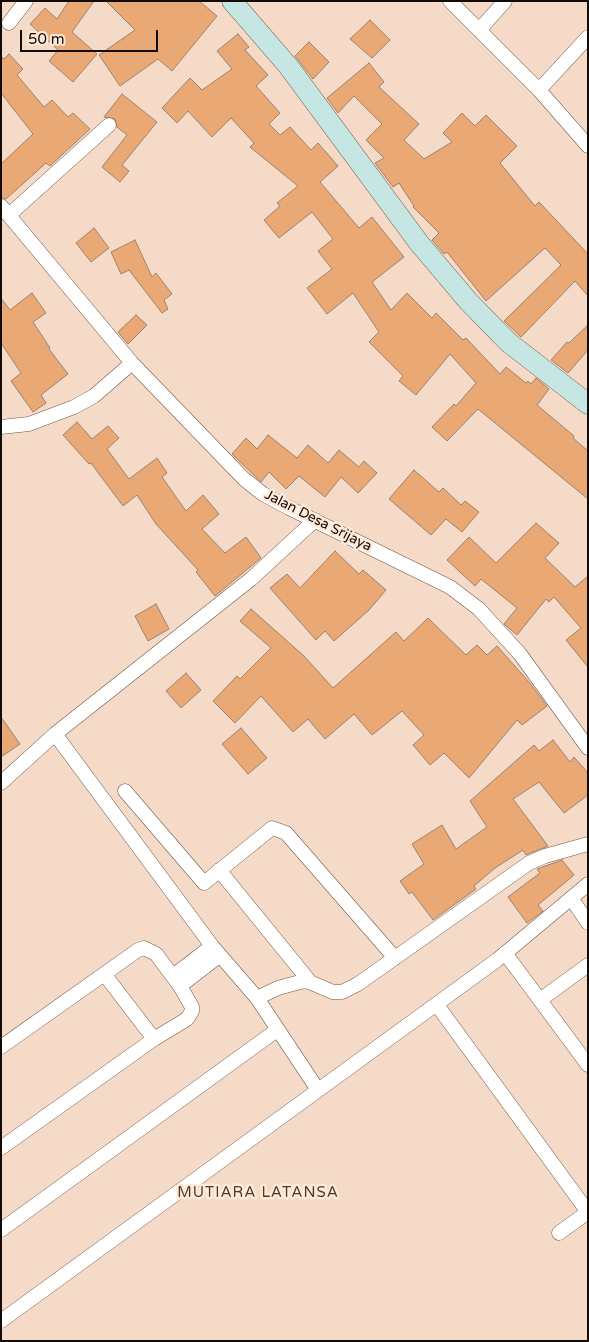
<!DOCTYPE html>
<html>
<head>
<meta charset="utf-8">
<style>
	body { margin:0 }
	#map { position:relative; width:589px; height:1342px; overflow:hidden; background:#f5dbc7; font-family:"Varela Round",sans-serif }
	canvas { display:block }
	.frame { position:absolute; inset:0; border:2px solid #130b05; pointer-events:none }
	.scale { position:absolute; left:20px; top:30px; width:138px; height:22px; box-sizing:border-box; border:2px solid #130b05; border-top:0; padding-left:6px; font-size:15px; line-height:18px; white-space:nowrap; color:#130b05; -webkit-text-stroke:4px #ffeada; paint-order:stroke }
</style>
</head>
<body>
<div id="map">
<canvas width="589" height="1342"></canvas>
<div class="frame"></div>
<div class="scale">50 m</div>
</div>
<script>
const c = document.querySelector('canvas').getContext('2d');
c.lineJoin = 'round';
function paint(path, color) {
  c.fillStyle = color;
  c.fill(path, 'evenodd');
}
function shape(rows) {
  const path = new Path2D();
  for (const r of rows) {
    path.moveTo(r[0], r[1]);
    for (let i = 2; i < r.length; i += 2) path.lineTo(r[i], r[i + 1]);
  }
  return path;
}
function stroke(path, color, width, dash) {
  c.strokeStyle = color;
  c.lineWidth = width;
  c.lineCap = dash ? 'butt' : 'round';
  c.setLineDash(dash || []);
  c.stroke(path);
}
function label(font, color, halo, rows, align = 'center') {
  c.font = font + ' "Varela Round",sans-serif';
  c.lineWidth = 5;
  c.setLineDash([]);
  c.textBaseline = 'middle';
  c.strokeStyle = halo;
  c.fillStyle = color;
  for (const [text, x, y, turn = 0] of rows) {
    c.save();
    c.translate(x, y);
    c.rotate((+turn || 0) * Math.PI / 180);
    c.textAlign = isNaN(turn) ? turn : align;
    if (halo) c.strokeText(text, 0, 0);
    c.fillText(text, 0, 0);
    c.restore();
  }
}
const building = shape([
	[69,1,94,1,72,32,97,54,73,82,49,61,58,50,30,24,45,8,57,19,69,1],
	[106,1,199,1,217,16,172,71,158,59,120,86,99,55,135,30,106,1],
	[370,20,390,40,372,58,350,39,370,20],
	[238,34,249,47,245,50,268,75,256,86,280,113,269,124,280,135,290,127,311,150,318,143,338,166,320,182,359,228,372,217,404,257,372,282,391,310,407,293,432,318,436,313,463,340,466,338,500,374,506,367,526,383,528,381,531,384,536,378,549,389,537,405,574,436,573,438,588,451,588,499,478,409,447,441,432,427,454,404,456,406,476,383,450,354,416,395,399,381,403,376,369,342,379,332,353,293,327,314,307,288,332,269,318,251,333,239,312,212,279,238,264,220,280,206,277,203,298,186,250,147,254,143,231,118,212,137,188,111,177,123,162,108,190,78,202,90,232,69,217,51,238,34],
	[309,42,329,62,313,79,295,56,309,42],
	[9,54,23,69,17,75,44,107,52,100,68,117,73,113,90,129,50,166,46,163,6,199,1,197,1,164,33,134,1,93,1,56,4,59,9,54],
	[369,63,384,82,379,87,419,124,404,140,424,159,452,142,443,133,462,113,475,126,486,115,517,146,500,163,535,206,539,202,588,254,588,296,575,281,521,337,504,321,561,265,545,248,486,301,447,252,444,254,432,240,439,233,413,207,414,206,399,183,393,187,375,163,384,158,366,140,382,124,354,96,338,113,327,98,369,63],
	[122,94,157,122,122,165,129,171,120,182,102,167,127,135,117,127,115,119,104,117,122,94],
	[94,228,109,248,91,262,76,243,94,228],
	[135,240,152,277,156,273,172,294,164,300,168,309,162,313,129,270,121,274,111,252,135,240],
	[32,293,46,313,33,322,50,348,49,349,68,374,41,395,46,403,33,412,11,381,21,373,1,343,1,298,10,310,32,293],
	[136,315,147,325,128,344,118,332,136,315],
	[588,325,588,350,568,373,551,360,567,342,569,343,588,325],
	[77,422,92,439,108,426,119,438,107,449,129,479,157,458,167,473,162,477,186,511,203,495,219,514,202,529,225,553,246,537,261,558,215,596,196,572,198,570,156,524,137,495,123,506,91,463,89,464,63,435,77,422],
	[268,435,297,458,308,445,328,463,339,450,359,467,364,461,377,473,358,493,341,477,325,497,299,476,286,489,269,472,261,482,232,454,246,438,257,449,268,435],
	[414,470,439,492,443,488,461,505,465,501,479,512,462,532,446,519,431,535,389,499,414,470],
	[536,523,559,543,545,558,575,587,588,576,588,667,566,640,581,628,554,597,549,602,546,599,517,635,504,624,517,608,481,579,475,586,447,560,469,537,496,563,536,523],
	[335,551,359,574,363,570,386,590,369,610,334,641,325,631,316,640,270,588,287,574,300,588,335,551],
	[156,604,169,629,148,641,135,616,156,604],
	[251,609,304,656,333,688,396,632,404,641,428,618,466,655,477,645,487,655,497,646,529,682,547,706,522,725,517,720,469,778,444,753,430,765,413,745,424,735,402,711,372,735,354,714,325,739,308,719,293,732,261,696,235,723,213,701,237,676,240,679,271,648,240,621,251,609],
	[186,673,201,690,181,708,166,691,186,673],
	[1,717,20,744,1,757,1,717],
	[241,728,267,758,248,774,222,744,241,728],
	[553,740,570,762,574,757,588,773,588,795,564,813,539,782,513,799,548,846,526,855,523,850,495,868,474,886,476,889,433,920,412,892,409,894,400,881,424,864,412,844,442,825,456,849,487,827,470,801,534,745,539,751,553,740],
	[562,860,574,875,538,905,543,911,527,923,508,897,540,873,537,869,562,860]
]);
const street = shape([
	[450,1,539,90,588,146],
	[9,23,26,1],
	[480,29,505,1],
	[539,90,588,37],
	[1,206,132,363,244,479,263,494,289,508,450,587,479,609,520,654,588,748],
	[9,215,109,125],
	[1,427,29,424,74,407,94,396,132,363],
	[55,734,212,946,257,998,318,1090],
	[1,783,55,734,251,579,315,520],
	[125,791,204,883,272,828,286,833,395,958],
	[219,870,311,983],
	[571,898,588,923],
	[505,953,588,1065],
	[105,975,154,1039],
	[173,976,212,946],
	[180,986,219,956],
	[257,998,278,988,300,982,307,981,333,992,342,992,358,984,529,863,545,856,588,844],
	[540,1000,588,965],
	[437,1005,588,1212],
	[1,1047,138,950,144,948,156,954,180,986,192,1007,192,1011,187,1019,154,1039,1,1148],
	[1,1230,277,1030],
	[559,1233,588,1212],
	[1,1321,497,960,588,884]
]);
const secondary = shape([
	[232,1,289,67,419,243,468,301,508,342,588,404]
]);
const streetNames = [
	["Jalan Desa Srijaya",318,521,27]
];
const neighbourhoodNames = [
	["MUTIARA LATANSA",258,1193]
];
paint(building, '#eaa974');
stroke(building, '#9a8270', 1);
stroke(street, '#6c5645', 15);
stroke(secondary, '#6c5645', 21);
stroke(street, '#fff', 14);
stroke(secondary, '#c5e6e3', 20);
label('14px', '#130b05', '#ffeada', streetNames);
c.letterSpacing = '1px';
label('15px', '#4f3a2a', '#ffeada', neighbourhoodNames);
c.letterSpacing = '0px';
</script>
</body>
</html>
